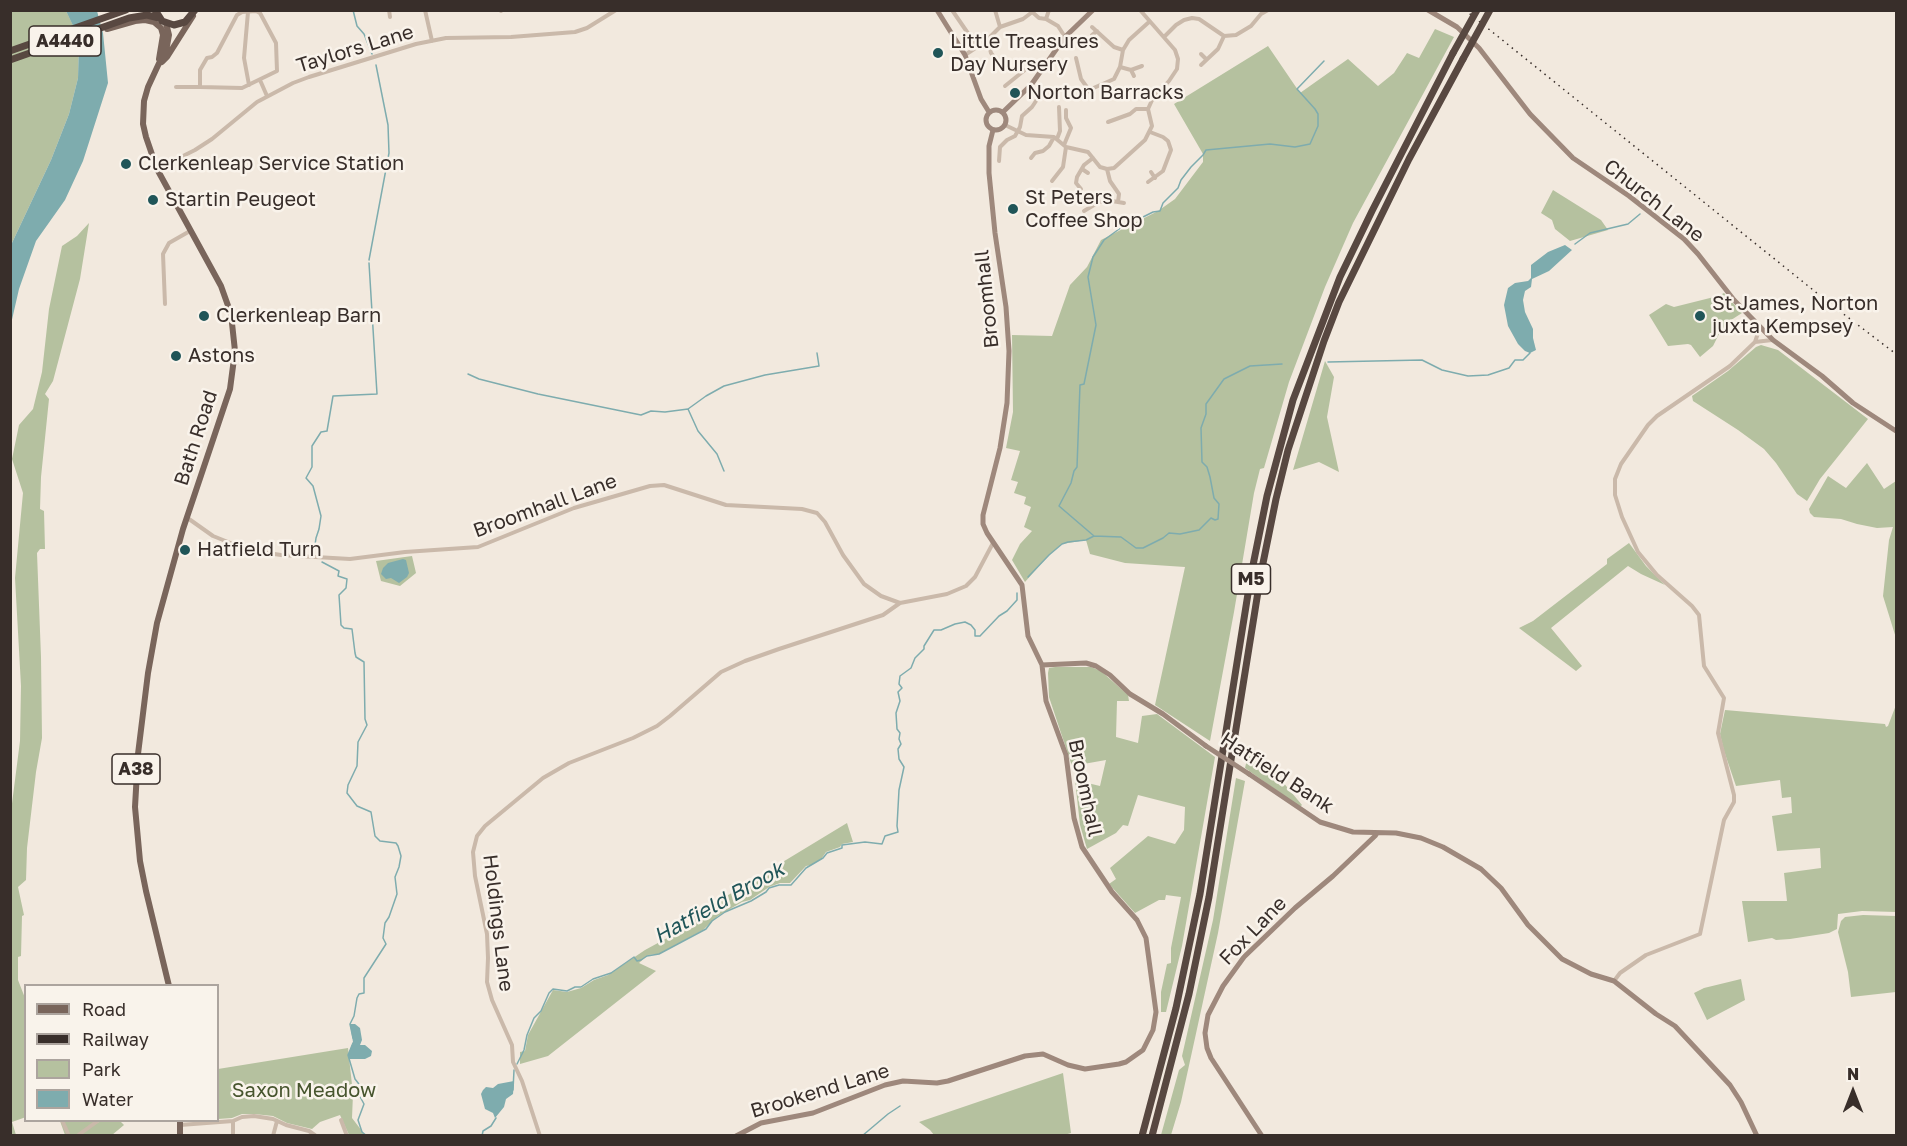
<!DOCTYPE html>
<html>
<head>
<meta charset="utf-8">
<style>
	body { margin:0 }
	#map { position:relative; width:1907px; height:1146px; overflow:hidden; background:#f2e9de; font-family:"Golos Text",sans-serif }
	canvas { display:block }
	.frame { position:absolute; inset:0; border:12px solid #382e2a; pointer-events:none }
	.legend { position:absolute; left:24px; top:984px; width:195px; height:138px; box-sizing:border-box; background:#f9f3eb; border:2px solid #aca49e; margin:0; padding:8px 10px; list-style:none; font-size:18px; color:#382e2a }
	.legend li { display:flex; align-items:center; gap:12px; height:30px }
	.legend b { width:30px; border:2px solid #aca49e }
	.north { position:absolute; left:1823px; top:1062px; width:60px; height:60px; -webkit-text-stroke:4px #f9f3eb; paint-order:stroke; rotate:0deg; font-size:16px; font-weight:700; line-height:24px; text-align:center; color:#382e2a }
	.north::after { content:''; display:block; margin:auto; width:21px; height:27px; background:#382e2a; clip-path:polygon(50% 0,100% 100%,50% 72%,0 100%) }
</style>
</head>
<body>
<div id="map">
<canvas width="1907" height="1146"></canvas>
<div class="frame"></div>
<ul class="legend">
<li><b style="height:8px;background:#79655b"></b>Road</li>
<li><b style="height:8px;background:#382e2a"></b>Railway</li>
<li><b style="height:16px;background:#b5c19f"></b>Park</li>
<li><b style="height:16px;background:#7eacae"></b>Water</li>
</ul>
<div class="north">N</div>
</div>
<script>
const c = document.querySelector('canvas').getContext('2d');
c.lineJoin = 'round';
function paint(path, color) {
  c.fillStyle = color;
  c.fill(path, 'evenodd');
}
function shape(rows) {
  const path = new Path2D();
  for (const r of rows) {
    if (r.length === 3) {
      path.moveTo(r[0] + r[2], r[1]);
      path.arc(r[0], r[1], r[2], 0, 2 * Math.PI);
      continue;
    }
    path.moveTo(r[0], r[1]);
    for (let i = 2; i < r.length; i += 2) path.lineTo(r[i], r[i + 1]);
  }
  return path;
}
function stroke(path, color, width, dash) {
  c.strokeStyle = color;
  c.lineWidth = width;
  c.lineCap = dash ? 'butt' : 'round';
  c.setLineDash(dash || []);
  c.stroke(path);
}
function label(font, color, halo, rows, align = 'center') {
  c.font = font + ' "Golos Text",sans-serif';
  c.lineWidth = 5;
  c.setLineDash([]);
  c.textBaseline = 'middle';
  c.strokeStyle = halo;
  c.fillStyle = color;
  for (const [text, x, y, turn = 0] of rows) {
    c.save();
    c.translate(x, y);
    c.rotate((+turn || 0) * Math.PI / 180);
    c.textAlign = isNaN(turn) ? turn : align;
    if (halo) c.strokeText(text, 0, 0);
    c.fillText(text, 0, 0);
    c.restore();
  }
}
const green = shape([
	[11,11,66,11,79,37,78,78,69,114,51,160,11,245],
	[1435,29,1454,37,1353,223,1325,287,1289,382,1264,468,1260,469,1254,493,1234,612,1210,741,1155,705,1185,567,1125,563,1090,554,1086,540,1062,544,1049,555,1025,582,1012,560,1020,544,1032,531,1024,527,1031,507,1024,504,1026,497,1014,493,1018,482,1011,480,1020,451,1006,448,1013,412,1012,335,1052,336,1070,285,1087,267,1101,240,1158,211,1175,199,1203,162,1203,154,1174,104,1268,46,1300,93,1348,59,1378,86,1394,73,1407,53,1419,58],
	[1553,190,1601,220,1608,230,1570,241,1555,229,1552,220,1541,213],
	[89,223,80,279,53,381,45,394,49,399,41,477,40,509,44,511,45,549,40,549,37,553,41,657,42,738,36,772,27,848,26,880,18,887,24,915,22,916,21,956,18,957,18,980,25,998,26,1117,12,1122,16,1135,11,1135,10,819,20,741,21,686,15,578,23,493,12,459,19,425,33,409,42,372,49,309,62,246,77,236],
	[1724,293,1742,313,1728,322,1720,332,1713,346,1700,357,1691,345,1688,344,1668,346,1649,315,1666,304,1674,307,1718,296],
	[1761,345,1778,350,1868,419,1820,479,1807,501,1797,494,1776,463,1764,449,1738,430,1693,401,1692,396,1728,371,1756,347],
	[1325,361,1334,377,1327,417,1339,472,1319,462,1293,470],
	[1867,463,1884,489,1896,481,1896,638,1883,596,1889,540,1893,527,1877,528,1857,524,1841,519,1814,517,1810,513,1809,509,1828,476,1846,488],
	[1629,543,1646,566,1665,585,1641,574,1628,566,1551,628,1582,666,1576,671,1519,628,1533,621,1607,564,1607,559],
	[412,556,416,573,400,586,381,581,376,561],
	[1055,667,1091,667,1101,671,1128,695,1129,701,1117,701,1116,737,1138,743,1142,716,1157,714,1215,757,1182,946,1166,1012,1161,1012,1161,992,1167,964,1171,963,1171,948,1181,897,1166,895,1165,900,1159,900,1135,913,1109,884,1116,879,1110,868,1148,836,1175,844,1184,830,1185,807,1138,795,1128,826,1123,825,1116,833,1087,849,1080,825,1075,780,1100,786,1106,760,1072,766,1049,697,1048,673,1049,668],
	[1896,705,1896,912,1862,911,1838,914,1837,929,1829,933,1790,939,1776,940,1772,938,1748,942,1742,901,1787,901,1784,873,1821,868,1820,848,1777,851,1772,816,1792,813,1791,797,1782,798,1780,780,1736,786,1724,751,1720,734,1725,710,1885,724,1886,727,1888,726],
	[1248,755,1277,775,1302,805,1300,807,1245,768],
	[1236,778,1245,781,1218,933,1181,1102,1171,1135,1161,1135,1179,1070,1185,1065,1182,1056,1213,920],
	[847,823,853,842,842,844,840,847,826,852,822,858,812,865,806,866,790,883,780,883,769,887,750,900,742,902,718,916,703,930,659,954,648,955,639,963,656,971,548,1056,520,1064,520,1052,525,1051,528,1035,553,990,567,992,581,988,594,980,608,975,645,950,691,925,692,917],
	[1863,915,1896,916,1896,992,1851,997,1848,972,1838,932,1841,921,1845,917],
	[1741,979,1745,1000,1707,1020,1694,993,1704,988],
	[348,1048,353,1094,352,1118,365,1135,349,1135,340,1115,320,1122,312,1129,287,1123,273,1116,254,1114,242,1114,232,1118,218,1119,218,1069],
	[1063,1073,1071,1133,1064,1135,934,1135,930,1130,919,1122],
	[78,1120,94,1121,97,1123,100,1121,120,1121,124,1125,112,1135,65,1135,60,1121]
]);
const water = shape([
	[66,11,97,11,103,33,108,83,83,161,65,200,36,241,19,289,11,324,11,245,51,160,69,114,78,78,79,38],
	[1565,245,1572,250,1549,271,1532,279,1531,287,1525,291,1523,300,1525,312,1533,329,1533,338,1536,350,1530,353,1525,351,1518,344,1508,326,1504,305,1508,288,1515,283,1528,281,1531,278,1531,265,1548,252],
	[403,559,406,560,409,573,407,577,399,583,391,578,386,579,381,574,383,568,388,563],
	[350,1024,355,1024,360,1028,362,1040,360,1045,365,1045,372,1051,371,1056,365,1059,349,1059,348,1055,353,1042],
	[514,1081,513,1094,506,1099,504,1107,495,1118,493,1113,485,1109,481,1094,483,1090,486,1087,493,1088,498,1084]
]);
const stream = shape([
	[353,10,357,26,364,34,372,54],
	[1575,244,1590,233,1628,224,1640,214],
	[369,260,389,153,388,125,376,65],
	[1328,362,1422,360,1442,370,1468,376,1488,375,1509,368,1515,360,1523,360,1530,353,1529,351],
	[468,374,479,379,538,394,641,415,651,411,665,412,688,409,698,431,717,454,724,471],
	[688,409,706,396,724,386,765,375,819,366,817,353],
	[1094,536,1059,506,1071,483,1074,471,1077,467,1080,385,1084,384,1096,325,1088,277,1093,257,1104,240,1133,219,1141,218,1153,212,1160,211,1163,203,1178,188,1181,180,1191,167,1203,155,1206,150,1270,144,1295,147,1310,144,1318,126,1318,114,1315,109,1297,89,1324,61],
	[319,553,315,545,316,538,319,529,321,516,313,486,306,478,312,467,312,446,321,432,327,431,333,396,377,394,369,263],
	[322,562,339,571,338,576,347,579,346,588,339,595,341,625,344,628,352,629,355,653,356,657,364,662,365,719,367,725,358,742,357,766,348,785,347,793,357,806,371,812,375,836,380,841,396,843,398,846,401,856,399,867,395,877,397,894,389,917,385,923,383,938,386,944,364,978,364,993,359,994,357,998,354,1016,350,1024,353,1038],
	[1028,577,1049,555,1062,544,1068,542,1086,540,1094,536,1121,537,1136,548,1143,548,1163,538,1169,533,1180,534,1199,530,1211,518,1215,520,1218,519,1219,504,1214,498,1210,477,1207,467,1202,462,1201,428,1206,414,1206,404,1224,379,1250,366,1282,364],
	[353,1043,348,1055,355,1079,362,1088,358,1093,364,1104,358,1120,362,1132,367,1136],
	[517,1064,524,1050,527,1035,534,1018,541,1011,549,993,553,989,567,991,575,987,581,987,593,979,611,973,634,957,637,961,641,960,647,956,659,954,706,929,712,921,725,912,751,901,766,892,769,888,779,885,791,885,806,868,823,858,827,853,842,848,842,845,865,842,882,844,885,836,898,832,897,826,899,790,904,767,899,759,898,749,901,744,899,739,900,733,897,729,896,713,900,701,898,692,902,688,899,684,900,676,911,668,915,658,924,649,924,646,934,630,941,630,955,624,965,622,971,625,975,630,975,636,980,636,999,616,1007,611,1017,600,1017,593],
	[513,1090,514,1070],
	[482,1136,483,1131,491,1126,496,1118],
	[862,1136,888,1114,900,1106]
]);
const street = shape([
	[389,10,390,17],
	[425,10,432,41],
	[501,10,501,11],
	[952,10,976,45,974,49,965,55],
	[995,10,1000,27],
	[1030,10,1039,18,1046,19,1058,26,1065,37],
	[256,11,260,13,276,43,277,71,242,88,200,87,200,70,207,58,212,57,217,53,237,15,242,12,256,11],
	[248,12,244,58,249,85],
	[1046,19,1049,10],
	[1092,27,1114,47,1123,50],
	[1092,35,1097,31],
	[1164,37,1176,25,1184,20,1192,18,1199,19,1224,36,1236,35,1251,26,1261,14,1268,10],
	[1201,54,1206,59],
	[995,58,991,53,989,45,990,37,1000,27,1023,19,1031,13],
	[1076,58,1081,79,1089,90],
	[1201,65,1218,49,1224,36],
	[1120,67,1131,70,1142,66],
	[1131,70,1134,76],
	[260,80,267,96],
	[1005,86,1031,65,1036,63,1043,68],
	[176,87,200,87],
	[1082,97,1089,90,1114,79,1120,67,1123,50,1129,40,1149,22],
	[1108,122,1130,114,1136,109,1148,109,1153,98,1169,81,1177,69,1178,59,1175,50,1140,10],
	[1005,125,1026,135,1054,137,1066,147,1088,152,1100,167,1107,169,1114,168,1145,140,1152,126,1148,109],
	[1057,139,1060,131,1059,107],
	[1064,145,1071,128,1066,118,1066,110],
	[1031,158,1035,153,1043,151,1049,146,1054,137],
	[999,161,1000,147,1007,140,1015,136,1020,127,1022,116,1032,107,1042,92],
	[157,169,195,150,212,139,257,102,293,83,309,77,416,44,446,38,511,37,575,32,587,28,616,10],
	[1082,169,1088,173],
	[1107,169,1110,181,1119,194,1118,202],
	[1151,172,1155,178],
	[1052,181,1063,167,1066,147],
	[1148,182,1163,171,1171,150,1168,141,1163,137,1150,132],
	[1081,189,1076,183,1077,177,1084,165,1093,158],
	[1084,211,1099,202,1112,201,1124,203],
	[165,304,163,254,169,243,190,231],
	[1755,342,1772,340],
	[186,519,189,519,213,536,248,550,281,555,350,559,405,552,478,547,574,508,650,486,664,485,726,505,802,509,817,513,825,522,843,555,864,584,881,596,900,603,947,594,966,586,975,577,993,543],
	[1614,981,1620,973,1646,955,1700,934,1724,820,1734,802,1734,795,1718,733,1724,698,1704,666,1699,615,1692,606,1657,575,1638,552,1622,517,1615,495,1615,479,1621,464,1648,425,1657,416,1730,366,1755,342,1760,327],
	[62,1120,69,1136],
	[341,1120,347,1136],
	[180,1125,233,1121,242,1117,254,1116,273,1119,286,1125,309,1131,316,1136],
	[77,1136,99,1120],
	[233,1136,233,1121],
	[273,1136,277,1121],
	[540,1136,522,1081,513,1062,512,1045,492,1000,487,982,488,958,487,934,475,876,473,852,477,836,485,826,543,778,569,763,633,738,657,726,670,716,721,672,745,661,779,649,883,615,900,603]
]);
const secondary = shape([
	[937,10,965,55,981,99,989,112],
	[1428,10,1457,27,1479,48,1530,114,1573,158,1629,196,1684,239,1698,254,1734,300,1773,340,1822,376,1853,403,1896,431],
	[996,120,10],
	[1003,112,1031,85,1065,37,1093,10],
	[1042,665,1086,663,1096,666,1110,675,1130,694,1163,714,1206,746],
	[1249,774,1320,822,1353,832,1396,833,1421,838,1443,847,1481,869,1501,888,1528,925,1562,959,1591,974,1614,981,1656,1014,1675,1026,1730,1085,1741,1102,1757,1136],
	[736,1136,761,1123,813,1113,885,1085,903,1081,937,1083,948,1081,1025,1056,1043,1054,1068,1065,1085,1069,1119,1064,1126,1062,1143,1050,1153,1030,1156,1012,1146,938,1137,920,1112,892,1082,847,1074,818,1066,755,1046,701,1042,665,1028,636,1022,585,987,533,983,524,983,515,1000,448,1007,403,1009,351,1006,307,995,233,989,173,989,146,993,130],
	[1262,1136,1211,1058,1207,1048,1205,1033,1208,1015,1223,986,1244,957,1295,908,1333,876,1375,836,1377,833]
]);
const primary = shape([
	[166,23,169,35,167,46,148,87,144,101,143,124,146,137,157,169,221,286,231,314,235,351,230,389,183,529,157,623,148,673,138,754,135,807,140,861,146,891,169,986],
	[107,29,135,21,145,20,154,22,161,28,163,35,159,59],
	[162,62,167,57,193,16],
	[180,1120,180,1136]
]);
const highway = shape([
	[155,10,162,21,174,25,185,22,195,10],
	[10,51,126,10],
	[10,60,129,18,147,15,159,18],
	[1142,1136,1176,1008,1200,894,1251,575,1267,496,1293,400,1340,277,1372,211,1453,53],
	[1152,1136,1189,994,1209,897,1261,573,1276,499,1288,450,1324,341,1339,302,1409,159,1463,59]
]);
const rail = shape([
	[1465,10,1833,306,1896,354]
]);
const secondaryBridge = shape([
	[1206,746,1249,774]
]);
const highwayBridge = shape([
	[1453,53,1477,10],
	[1463,59,1490,10]
]);
const markers = [
	[938,53,6,"#205558"],
	[1015,93,6,"#205558"],
	[126,164,6,"#205558"],
	[153,200,6,"#205558"],
	[1013,209,6,"#205558"],
	[204,316,6,"#205558"],
	[1700,316,6,"#205558"],
	[176,356,6,"#205558"],
	[185,550,6,"#205558"]
];
const shields = [
	[65,41,72],
	[1251,579,39],
	[136,769,48]
];
const shieldNames = [
	["A4440",65,41],
	["M5",1251,579],
	["A38",136,769]
];
const poiNames = [
	["Little Treasures",950,42],
	["Day Nursery",950,65],
	["Norton Barracks",1027,93],
	["Clerkenleap Service Station",138,164],
	["St Peters",1025,198],
	["Coffee Shop",1025,221],
	["Startin Peugeot",165,200],
	["St James, Norton",1712,304],
	["juxta Kempsey",1712,327],
	["Clerkenleap Barn",216,316],
	["Astons",188,356],
	["Hatfield Turn",197,550]
];
const streetNames = [
	["Taylors Lane",355,49,-17],
	["Church Lane",1654,201,38],
	["Broomhall",987,299,-96],
	["Bath Road",196,438,-72],
	["Broomhall Lane",545,506,-20],
	["Hatfield Bank",1277,773,33],
	["Broomhall",1085,788,78],
	["Holdings Lane",498,923,83],
	["Fox Lane",1253,931,-46],
	["Brookend Lane",820,1091,-17]
];
const parkNames = [
	["Saxon Meadow",304,1091]
];
const waterNames = [
	["Hatfield Brook",719,903,-29]
];
paint(green, '#b5c19f');
paint(water, '#7eacae');
stroke(stream, '#7eacae', 1.5);
stroke(street, '#cab9aa', 4);
stroke(secondary, '#9e887c', 5);
stroke(primary, '#79655b', 6);
stroke(highway, '#584841', 7);
stroke(rail, '#382e2a', 1.5, [1.5, 4.5]);
stroke(secondaryBridge, '#9e887c', 5);
stroke(highwayBridge, '#584841', 7);
for (const [x, y, r, color] of markers) {
  const dot = new Path2D();
  dot.arc(x, y, r, 0, 2 * Math.PI);
  c.fillStyle = color;
  c.fill(dot);
  stroke(dot, '#f9f3eb', 2);
}
for (const [x, y, w] of shields) {
  const box = new Path2D();
  box.roundRect(x - w / 2, y - 15, w, 30, 4.5);
  c.fillStyle = '#f9f3eb';
  c.fill(box);
  stroke(box, '#382e2a', 1.5);
}
label('bold 18px', '#382e2a', null, shieldNames);
label('20px', '#382e2a', '#f9f3eb', poiNames, 'left');
label('20px', '#382e2a', '#f9f3eb', streetNames);
label('20px', '#47552e', '#f9f3eb', parkNames);
label('italic 21px', '#205558', '#f9f3eb', waterNames);
</script>
</body>
</html>
